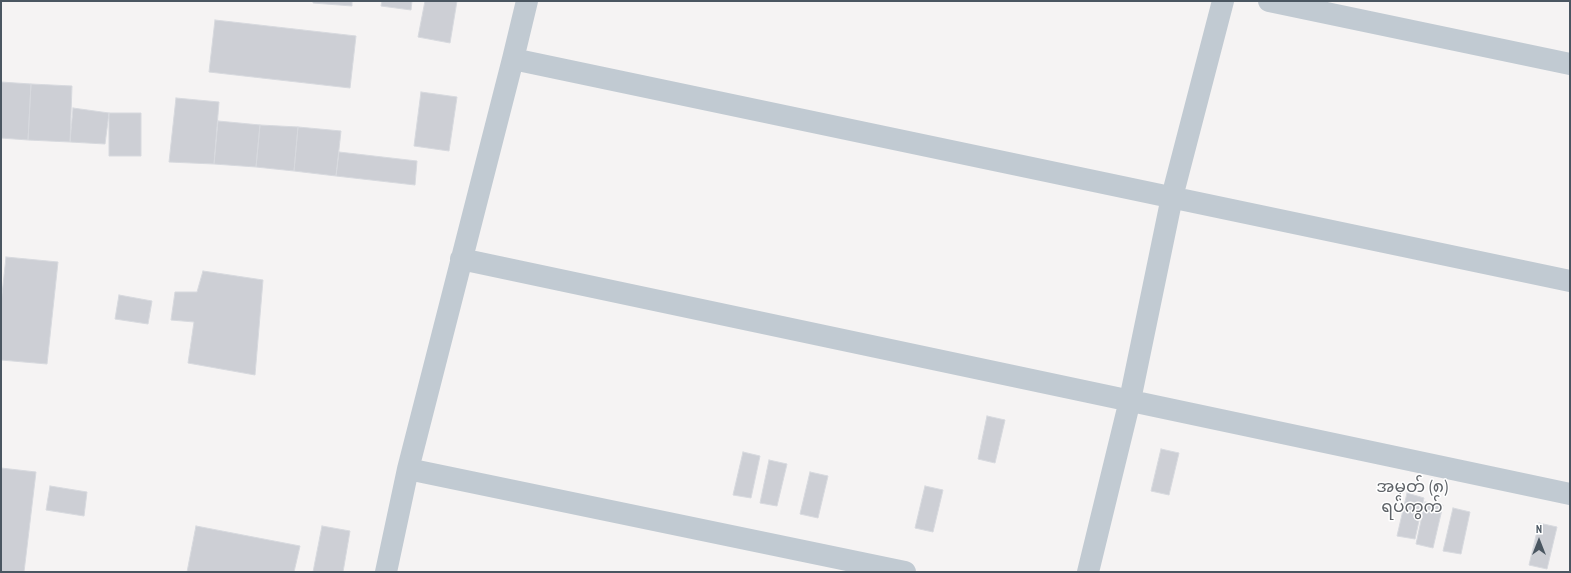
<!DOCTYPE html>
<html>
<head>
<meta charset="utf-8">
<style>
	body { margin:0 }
	#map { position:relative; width:1571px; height:573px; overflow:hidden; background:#f5f3f3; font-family:"PT Sans Narrow",sans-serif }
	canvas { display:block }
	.frame { position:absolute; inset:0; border:2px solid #4a5661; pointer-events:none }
	.north { position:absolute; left:1519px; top:521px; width:40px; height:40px; -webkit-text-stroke:3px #fff; paint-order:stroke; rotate:0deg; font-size:11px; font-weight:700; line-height:16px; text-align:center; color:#4a5661 }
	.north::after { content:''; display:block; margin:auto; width:14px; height:18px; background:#4a5661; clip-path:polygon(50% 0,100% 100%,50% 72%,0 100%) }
</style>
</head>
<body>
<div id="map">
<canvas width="1571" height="573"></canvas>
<div class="frame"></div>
<div class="north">N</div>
</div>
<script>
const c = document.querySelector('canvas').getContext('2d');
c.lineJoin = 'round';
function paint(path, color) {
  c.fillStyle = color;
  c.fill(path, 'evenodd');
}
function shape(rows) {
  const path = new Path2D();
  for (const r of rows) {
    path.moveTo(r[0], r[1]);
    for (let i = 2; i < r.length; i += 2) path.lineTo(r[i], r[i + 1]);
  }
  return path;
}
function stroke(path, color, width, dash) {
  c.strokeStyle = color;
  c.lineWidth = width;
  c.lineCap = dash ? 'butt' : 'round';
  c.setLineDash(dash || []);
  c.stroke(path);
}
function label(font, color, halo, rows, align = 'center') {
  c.font = font + ' "PT Sans Narrow","Noto Sans Myanmar",sans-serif';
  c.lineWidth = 3;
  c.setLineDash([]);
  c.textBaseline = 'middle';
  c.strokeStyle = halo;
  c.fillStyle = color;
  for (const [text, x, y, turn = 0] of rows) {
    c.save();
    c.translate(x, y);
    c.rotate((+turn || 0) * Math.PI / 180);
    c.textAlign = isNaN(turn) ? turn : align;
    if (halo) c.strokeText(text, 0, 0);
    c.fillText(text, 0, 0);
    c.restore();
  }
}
const building = shape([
	[313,1,352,1,352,6,313,3,313,1],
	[382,1,412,1,411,10,381,6,382,1],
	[425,1,457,1,450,43,418,37,425,1],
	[215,20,356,36,350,88,209,72,215,20],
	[1,82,31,84,28,140,1,138,1,82],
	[31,84,72,86,70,142,28,140,31,84],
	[421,92,457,97,449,151,414,146,421,92],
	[176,98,219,102,214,164,169,162,176,98],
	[73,108,109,113,105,144,70,142,73,108],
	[109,113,141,113,141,156,109,156,109,113],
	[218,121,260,125,256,167,214,164,218,121],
	[260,125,298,127,294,171,256,167,260,125],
	[298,127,341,131,336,176,294,171,298,127],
	[339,152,417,161,415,185,336,176,339,152],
	[6,257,58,262,47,364,1,360,1,304,6,257],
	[203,271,263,280,255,375,188,363,194,322,171,320,175,292,197,292,203,271],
	[119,295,152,301,148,324,115,319,119,295],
	[987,416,1005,420,995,463,978,459,987,416],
	[1161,449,1179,453,1169,495,1151,491,1161,449],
	[743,452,760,456,751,498,733,495,743,452],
	[769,460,787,464,777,506,760,503,769,460],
	[1,468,36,472,24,572,1,572,1,468],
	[810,472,828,476,818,518,800,514,810,472],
	[50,486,87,492,84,516,46,510,50,486],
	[925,486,943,490,933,532,915,528,925,486],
	[1407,493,1424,498,1415,539,1397,536,1407,493],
	[1425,502,1443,505,1433,548,1416,544,1425,502],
	[1453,508,1470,512,1461,554,1443,551,1453,508],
	[1539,523,1557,527,1547,569,1529,565,1539,523],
	[196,526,300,546,294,572,187,572,196,526],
	[322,526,350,531,343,572,313,572,322,526]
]);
const minor = shape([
	[1269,1,1570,64],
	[513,59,1570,281],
	[461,259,1570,494],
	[408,469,905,572],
	[386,572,408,469,513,59,527,1],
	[1088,572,1130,400,1172,197,1223,1]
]);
const quarterNames = [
	["အမှတ် (၈)",1412,487],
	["ရပ်ကွက်",1412,507]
];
paint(building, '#cdcfd5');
stroke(building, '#d7d9de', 1);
stroke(minor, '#c1cad2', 22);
label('17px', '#5f6368', '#fff', quarterNames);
</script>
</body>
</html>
